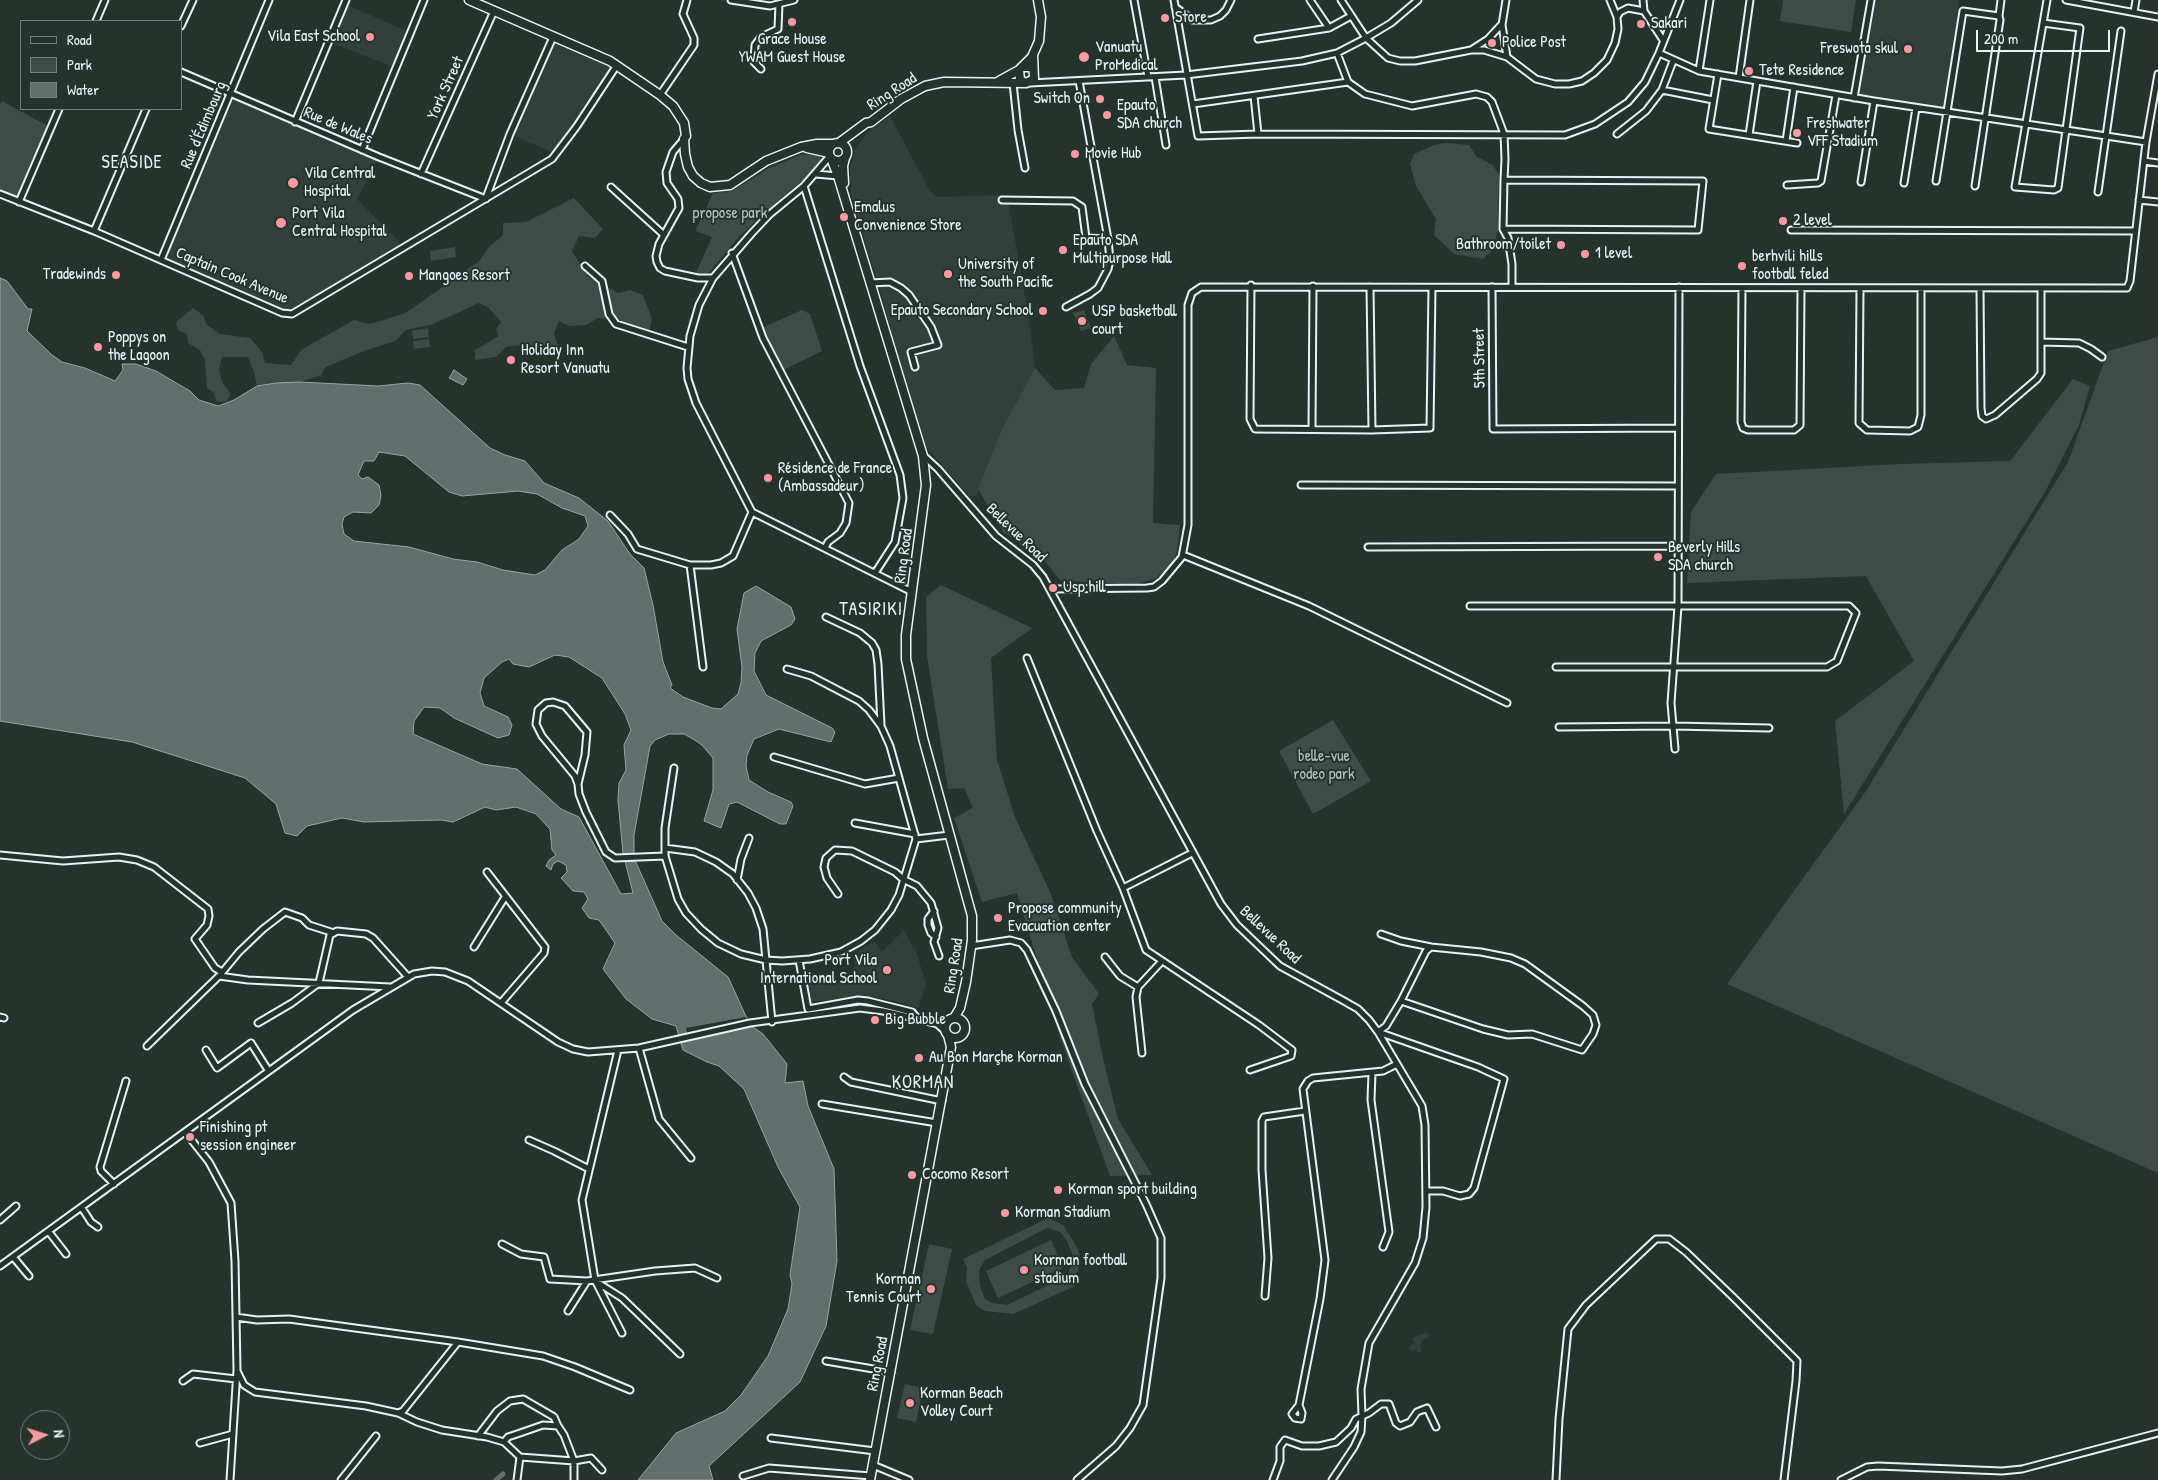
<!DOCTYPE html>
<html>
<head>
<meta charset="utf-8">
<style>
	body { margin:0 }
	#map { position:relative; width:2158px; height:1480px; overflow:hidden; background:#26332d; font-family:"Patrick Hand",sans-serif }
	canvas { display:block }
	.legend { position:absolute; left:20px; top:20px; width:162px; height:90px; box-sizing:border-box; background:#26332d; border:1px solid #747f7e; margin:0; padding:6px 9px; list-style:none; font-size:15px; color:#e8f1f8 }
	.legend li { display:flex; align-items:center; gap:10px; height:25px }
	.legend b { width:25px; border:1px solid #747f7e }
	.north { position:absolute; left:20px; top:1410px; width:50px; height:50px; box-sizing:border-box; background:#26332d; border:1px solid #747f7e; border-radius:50%; rotate:85deg; font-size:14px; font-weight:700; line-height:20px; text-align:center; color:#e8f1f8 }
	.north::after { content:''; display:block; margin:auto; width:18px; height:22px; background:#ff9aa2; clip-path:polygon(50% 0,100% 100%,50% 72%,0 100%) }
	.scale { position:absolute; left:1976px; top:30px; width:134px; height:22px; box-sizing:border-box; border:2px solid #e8f1f8; border-top:0; padding-left:6px; font-size:15px; line-height:18px; white-space:nowrap; color:#e8f1f8; -webkit-text-stroke:4px #26332d; paint-order:stroke }
</style>
</head>
<body>
<div id="map">
<canvas width="2158" height="1480"></canvas>
<ul class="legend">
<li><b style="height:6px;background:#26332d"></b>Road</li>
<li><b style="height:14px;background:#3e4b47"></b>Park</li>
<li><b style="height:14px;background:#636f6d"></b>Water</li>
</ul>
<div class="north">N</div>
<div class="scale">200 m</div>
</div>
<script>
const c = document.querySelector('canvas').getContext('2d');
c.lineJoin = 'round';
function paint(path, color) {
  c.fillStyle = color;
  c.fill(path, 'evenodd');
}
function shape(rows) {
  const path = new Path2D();
  for (const r of rows) {
    if (r.length === 3) {
      path.moveTo(r[0] + r[2], r[1]);
      path.arc(r[0], r[1], r[2], 0, 2 * Math.PI);
      continue;
    }
    path.moveTo(r[0], r[1]);
    for (let i = 2; i < r.length; i += 2) path.lineTo(r[i], r[i + 1]);
  }
  return path;
}
function stroke(path, color, width, dash) {
  c.strokeStyle = color;
  c.lineWidth = width;
  c.lineCap = dash ? 'butt' : 'round';
  c.setLineDash(dash || []);
  c.stroke(path);
}
function label(font, color, halo, rows, align = 'center') {
  c.font = font + ' "Patrick Hand",sans-serif';
  c.lineWidth = 4;
  c.setLineDash([]);
  c.textBaseline = 'middle';
  c.strokeStyle = halo;
  c.fillStyle = color;
  for (const [text, x, y, turn = 0] of rows) {
    c.save();
    c.translate(x, y);
    c.rotate((+turn || 0) * Math.PI / 180);
    c.textAlign = isNaN(turn) ? turn : align;
    if (halo) c.strokeText(text, 0, 0);
    c.fillText(text, 0, 0);
    c.restore();
  }
}
const built = shape([
	[1871,0,1959,0,1948,112,1854,98],
	[344,4,410,32,396,68,329,42],
	[553,37,617,65,556,154,510,134],
	[233,98,379,157,357,199,404,247,294,310,286,311,166,259],
	[890,116,930,191,937,197,1007,195,1029,319,1035,368,1003,427,977,495,971,498,927,448,904,379,885,308,851,195,850,168,855,150,866,134],
	[904,930,917,954,926,984,918,1008,887,999,859,996,810,1002,807,985,843,980,851,976,855,965,852,954,875,941,882,952],
	[1427,1332,1429,1337,1422,1340,1420,1347,1422,1351,1418,1353,1416,1349,1411,1351,1409,1346,1414,1343,1412,1338]
]);
const green = shape([
	[1783,0,1856,0,1851,32,1780,21],
	[2,101,48,126,17,198,0,191,0,104],
	[1445,143,1469,145,1477,157,1493,165,1499,175,1498,231,1491,251,1483,259,1454,254,1434,235,1436,219,1416,186,1410,164,1414,154,1434,145],
	[815,154,821,158,820,162,814,171,765,212,737,239,709,273,696,273,712,237,695,231,713,193,727,192,737,188,769,168,801,155],
	[574,198,603,229,595,238,579,236,572,251,588,277,618,293,630,290,643,295,652,319,649,331,624,322,598,318,586,325,569,326,559,321,554,333,558,346,555,355,542,357,522,345,506,347,496,357,475,360,475,350,499,336,496,329,501,322,489,308,479,303,431,325,406,330,395,341,364,351,326,367,321,375,300,382,257,386,254,372,248,357,222,357,219,370,222,382,231,394,227,401,217,402,213,392,207,388,205,360,200,350,188,343,187,334,178,330,176,322,193,308,204,316,206,324,219,334,250,338,262,352,265,363,291,365,301,350,354,320,370,324,406,313,479,261,488,248,503,235,503,223,526,222],
	[455,247,456,257,431,261,430,251],
	[802,310,810,314,822,351,781,371,766,337,764,327],
	[1084,310,1091,328,1081,331,1073,313],
	[428,328,429,337,413,339,412,331],
	[1114,336,1127,365,1156,368,1153,523,1180,525,1177,552,1171,565,1156,578,1137,584,1061,581,1044,560,1003,532,978,489,1003,427,1035,368,1055,390,1084,388,1091,364],
	[2158,337,2158,1173,1727,984,1866,791,2068,462,2108,351],
	[429,339,430,347,414,349,413,341],
	[2073,379,2090,386,2079,425,2045,492,1844,814,1835,721,1914,661,1866,576,1687,583,1691,512,1716,474,1902,464,2010,461],
	[941,585,1032,628,991,658,997,760,1015,817,1050,892,1072,957,1099,994,1092,1004,1103,1058,1118,1119,1152,1175,1110,1176,1061,1040,1017,893,982,902,954,818,973,808,964,788,948,789,927,656,926,597],
	[1333,720,1371,781,1313,814,1279,751],
	[1048,1218,1063,1225,1077,1247,1081,1260,1073,1287,1013,1314,985,1311,976,1305,966,1281,967,1268,963,1259],
	[1047,1228,1060,1232,1067,1241,1074,1258,1067,1276,1007,1305,992,1303,985,1299,980,1286,979,1270,985,1260],
	[1051,1240,1063,1268,998,1298,986,1271],
	[929,1244,952,1249,933,1334,910,1330],
	[905,1384,923,1388,916,1422,897,1418]
]);
const water = shape([
	[0,278,7,281,28,309,32,309,27,331,52,355,62,362,85,368,115,381,123,370,122,364,136,364,156,371,190,391,199,400,218,406,234,400,257,386,276,383,300,382,378,386,408,383,420,385,490,448,505,455,525,461,544,483,579,498,608,521,630,554,644,568,653,605,663,662,672,685,670,688,683,697,712,708,721,709,738,694,741,683,742,667,737,629,744,593,756,586,791,607,795,619,791,625,761,641,755,653,754,671,766,695,832,728,835,732,831,742,779,729,754,739,747,755,746,766,749,780,768,792,791,802,793,806,786,824,780,824,737,802,729,804,721,828,704,821,713,790,713,758,702,745,693,739,684,734,669,734,655,740,650,746,634,835,634,858,662,921,676,935,728,977,750,1025,763,1034,787,1064,785,1083,803,1081,808,1106,834,1169,837,1261,826,1326,800,1382,709,1466,713,1480,638,1480,676,1433,725,1411,741,1395,768,1356,788,1309,792,1284,790,1275,800,1207,778,1167,744,1089,719,1066,707,1062,683,1050,676,1026,652,1019,626,999,603,969,615,943,599,920,589,918,582,908,588,899,584,892,573,891,561,878,567,872,566,865,558,861,553,864,551,870,546,866,549,860,556,855,552,850,550,829,536,814,516,807,496,810,485,807,453,822,441,820,364,822,342,818,307,826,297,836,285,833,276,804,245,778,132,742,0,721,0,278],
	[379,452,405,456,449,492,462,496,518,491,537,494,562,508,585,516,588,526,579,539,562,550,545,570,535,575,503,570,477,562,453,559,409,547,354,541,344,534,342,524,344,517,353,512,371,513,379,505,381,495,379,485,368,477,362,479,358,475,364,461,374,461,379,452],
	[555,655,569,657,602,678,625,714,631,730,624,745,626,770,619,783,618,800,623,853,633,893,621,894,579,817,561,809,517,769,482,764,413,734,414,721,424,707,440,708,454,718,498,738,509,735,512,725,508,717,484,706,480,693,484,678,502,662,509,659,513,664,529,667,555,655],
	[454,370,467,379,463,385,449,378,454,370]
]);
const pier = shape([
	[746,1017,748,1026,688,1037,686,1028]
]);
const canal = shape([
	[496,1480,503,1474]
]);
const street = shape([
	[731,0,770,6,794,0],
	[1134,0,1148,77],
	[1174,0,1198,136,1258,134,1565,135,1595,124,1628,102,1645,82,1659,53,1680,0],
	[1310,0,1329,28],
	[1341,0,1366,38,1388,58,1400,61,1415,61,1471,50,1484,50,1507,57,1536,79,1555,84,1569,84,1582,81,1594,73,1607,60,1615,43,1618,29,1617,17,1610,0],
	[1506,0,1502,25,1507,57],
	[1643,0,1644,11,1663,40],
	[2066,0,2158,17],
	[1175,7,1193,20,1211,20,1220,16,1226,10,1231,0],
	[2134,12,2136,0],
	[1617,17,1620,12,1628,8,1644,11],
	[96,21,105,0],
	[2043,23,2080,28,2058,188,2054,190,2015,187,2047,0],
	[181,26,193,0],
	[1258,39,1329,28,1351,16],
	[1471,50,1488,39,1501,25],
	[1337,53,1348,82,1365,94,1412,106,1476,94,1487,97,1492,102,1504,134,1505,159,1504,180,1503,229,1698,230,1703,181,1504,180],
	[1659,53,1699,71,1874,101,2146,142],
	[1673,61,1662,90,1713,100],
	[761,69,754,62,755,45,761,37,778,29,779,4],
	[1699,71,1710,0],
	[181,72,379,157,486,199],
	[1718,74,1709,129,1797,143],
	[1155,77,1166,145],
	[1739,78,1750,0],
	[1013,83,1018,130,1025,168],
	[1030,83,1186,75,1302,61,1337,53,1366,38,1391,23,1418,0],
	[660,95,694,45,694,38,683,14,687,0],
	[1254,96,1258,134],
	[1854,98,1871,0],
	[1193,104,1348,82],
	[295,122,346,0],
	[1617,134,1646,111,1662,90],
	[1749,135,1757,81],
	[684,139,673,152,666,172,667,183,678,199,679,208,659,244,656,256,657,262,660,268,665,271,698,278,713,278],
	[1786,141,1794,87],
	[362,150,424,0],
	[830,156,804,186,770,214,752,233,713,278,699,305,690,336,687,368,688,379,696,403,752,512,912,592],
	[2144,161,2158,163],
	[421,174,494,11],
	[816,174,838,176],
	[1936,181,1963,11,1999,16],
	[1861,182,1874,101],
	[1904,183,1916,108],
	[1787,185,1818,183,1821,181,1836,95],
	[804,186,860,366,900,475,903,498,895,542,875,573],
	[1975,186,2000,20,1999,16,2001,0],
	[611,187,664,235],
	[2098,192,2121,31],
	[0,194,94,231,282,313,292,314,552,159,577,126,617,65],
	[486,198,510,134,553,37],
	[1002,200,1073,201,1082,207,1086,238,1108,239],
	[2139,200,2158,202],
	[19,202,59,109],
	[1503,229,1508,238,1512,264,1512,287],
	[1791,230,2135,231],
	[94,231,146,109],
	[732,253,763,338,849,503,846,523,840,533,828,542,825,548],
	[161,260,269,0],
	[585,266,602,281,609,314,616,324,688,347],
	[870,283,890,282,901,288,909,295,931,327,938,345,911,352,915,367],
	[1251,285,1250,419,1255,429,1372,430,1430,428,1432,288],
	[1370,287,1372,430],
	[1492,287,1493,429,1678,428],
	[1742,288,1741,422,1743,428,1748,430,1794,430,1800,425,1801,288],
	[1980,288,1981,408,1982,416,1986,419,1995,415,2037,379,2041,373,2041,289],
	[1860,289,1859,423,1867,430,1910,431,1918,427,1921,415,1921,289],
	[1066,307,1090,294,1098,288,1108,269,1110,261,1108,239,1079,81],
	[2041,342,2079,343,2091,349,2102,357],
	[1312,429,1313,286],
	[924,456,938,469,996,536,1033,565,1043,577,1221,904,1237,925,1280,966,1344,1001,1358,1009,1369,1020,1378,1032,1422,1106,1425,1125,1426,1207,1423,1238,1415,1263,1369,1343,1361,1389,1362,1416,1361,1432,1354,1447,1332,1480],
	[1301,485,1677,486],
	[610,515,628,534,637,549,690,565,711,565,721,563,733,556,752,512],
	[1368,547,1678,546],
	[1183,555,1309,606,1507,703],
	[690,565,703,667],
	[1050,589,1147,588,1154,587,1162,581,1182,557,1188,525,1188,305,1192,293,1201,287,2127,288,2130,281,2146,142,2158,74],
	[1470,606,1849,606,1856,613,1837,661,1827,667,1556,667],
	[826,617,860,633,872,643,876,650,878,664,881,725],
	[1027,658,1097,831,1123,888,1146,950,1259,1025,1292,1050,1291,1056,1250,1070],
	[1559,727,1673,726,1769,728],
	[1675,749,1671,703,1678,606,1679,287],
	[774,757,865,784,899,778],
	[674,768,665,828,665,856,678,899,686,913,701,929,718,943,741,954,766,960,782,961,810,959,841,952,861,941,875,930,891,910,899,895,916,839,890,746,881,726,869,710,859,701,811,676,787,669],
	[578,784,575,776,542,736,536,724,538,710,546,703,553,702,565,706,587,732,585,755,578,784,579,794,586,812,606,852,615,858,665,856],
	[855,823,915,834],
	[916,839,949,835],
	[665,848,695,852,716,862,733,874,748,893,756,908,763,929,772,1022],
	[0,855,63,861,119,857,137,860,154,867,208,909,209,916,207,925,195,939,215,968,222,972],
	[487,872,545,947,544,953,501,1003],
	[737,880,741,859,749,838],
	[1123,888,1192,853],
	[838,894,827,878,824,867,826,858,835,850,852,851,895,872,903,879,917,886,931,903,938,928,934,942,939,956],
	[934,911,928,919,928,925,931,933,936,937],
	[1381,934,1401,941,1431,947,1426,951,1401,1001],
	[971,946,1010,940,1021,943,1027,950,1056,1011,1085,1084,1146,1204,1161,1238,1161,1278,1143,1405,1130,1428,1116,1446,1077,1480],
	[474,947,505,897],
	[1105,957,1120,976,1138,987,1162,961],
	[799,960,808,1009,858,1000,868,1001,912,1012,917,1018],
	[220,975,239,952,263,929,285,912,302,918,309,925,334,933],
	[1138,987,1136,997,1142,1053],
	[0,1017,4,1018],
	[258,1023,292,1003,319,983,330,935,337,931,366,934,373,938,408,977],
	[937,1024,947,1022],
	[147,1046,219,976,248,980,390,987],
	[639,1048,659,1119,691,1158],
	[206,1050,217,1068,251,1043,268,1070],
	[618,1050,582,1200,595,1280,622,1333],
	[1372,1073,1371,1100,1389,1232,1383,1247],
	[844,1077,851,1082,942,1101],
	[822,1104,937,1123],
	[186,1133,209,1162,231,1203,235,1261,237,1370,230,1480],
	[529,1140,554,1151,589,1169],
	[114,1184,101,1171,100,1167,126,1081],
	[1426,1191,1443,1191,1460,1196,1469,1194,1474,1188,1504,1079,1478,1067,1378,1032,1386,1026,1401,1001,1483,1029,1508,1035,1532,1034,1582,1050,1593,1034,1596,1025,1593,1015,1583,1006,1525,964,1511,958,1481,952,1431,947],
	[82,1208,91,1222,98,1227],
	[0,1220,16,1206],
	[49,1232,66,1254],
	[502,1244,521,1254,544,1257,550,1279,587,1281,655,1271,695,1268,717,1278],
	[14,1258,29,1276],
	[0,1266,353,1010,414,974,432,971,445,972,468,981,558,1042,573,1049,588,1052,639,1048,750,1023,860,1008,883,1011,918,1019,937,1024,946,1032],
	[595,1281,622,1298,680,1354],
	[1265,1296,1268,1258,1262,1170,1262,1121,1264,1117,1305,1111],
	[568,1311,587,1281],
	[236,1317,257,1320,289,1319,458,1342,543,1356,575,1367,630,1390],
	[826,1361,891,1372],
	[237,1371,244,1385,255,1392,366,1406,398,1413,403,1411,458,1342],
	[183,1381,193,1374,236,1379],
	[1299,1405,1292,1414,1295,1418,1301,1419,1302,1413,1299,1405,1320,1299,1325,1260,1303,1089,1308,1081,1313,1078,1383,1071,1397,1064],
	[398,1413,417,1422,442,1430,487,1437,504,1442,508,1437,520,1433,543,1425,558,1426,564,1435,574,1461,574,1480],
	[478,1436,497,1411,510,1401,523,1399,554,1417,558,1426],
	[771,1438,875,1451],
	[504,1442,520,1457,574,1461,591,1458,602,1470],
	[200,1443,233,1434],
	[873,1465,909,1480],
	[743,1476,769,1468,871,1476],
	[341,1480,376,1436],
	[517,1480,520,1457],
	[1273,1480,1280,1461,1280,1447,1285,1440,1302,1446,1319,1446,1336,1442,1351,1428,1356,1419,1369,1413,1381,1404,1389,1404,1396,1423,1400,1426,1410,1422,1417,1412,1427,1408,1436,1427],
	[1556,1480,1559,1419,1568,1329,1586,1305,1656,1239,1669,1239,1686,1252,1733,1297,1797,1361,1796,1381,1784,1480],
	[1841,1480,1867,1467,1878,1466,2002,1471,2022,1469,2158,1433]
]);
const secondary = shape([
	[469,0,610,61,660,95,673,106,684,123,686,136,684,139,685,154,688,167,693,176,701,183,710,187,730,185,766,161,801,147,817,144,833,144],
	[1022,67,1032,57,1039,41,1041,17,1038,0],
	[1033,69,1030,67,1022,67,1019,70,1020,80,1026,83,1034,79,1033,55],
	[999,81,1019,70],
	[838,152,9],
	[839,143,866,123,871,122,901,99,925,86,944,82,1024,83],
	[807,148,829,153],
	[831,158,838,176,923,456,926,485,906,635,906,659,923,738,972,916,972,940,966,982,960,1008,954,1018],
	[844,183,843,166,845,158],
	[955,1028,10],
	[870,1480,951,1047,948,1035]
]);
const markers = [
	[1165,18,5,"#ff9aa2"],
	[792,22,5,"#ff9aa2"],
	[1641,24,5,"#ff9aa2"],
	[370,37,5,"#ff9aa2"],
	[1492,43,5,"#ff9aa2"],
	[1908,49,5,"#ff9aa2"],
	[1084,57,6,"#ff9aa2"],
	[1749,71,5,"#ff9aa2"],
	[1100,99,5,"#ff9aa2"],
	[1107,115,5,"#ff9aa2"],
	[1797,133,5,"#ff9aa2"],
	[1075,154,5,"#ff9aa2"],
	[293,183,6,"#ff9aa2"],
	[844,217,5,"#ff9aa2"],
	[1783,221,5,"#ff9aa2"],
	[281,223,6,"#ff9aa2"],
	[1561,245,5,"#ff9aa2"],
	[1063,250,5,"#ff9aa2"],
	[1585,254,5,"#ff9aa2"],
	[1742,266,5,"#ff9aa2"],
	[948,274,5,"#ff9aa2"],
	[116,275,5,"#ff9aa2"],
	[409,276,5,"#ff9aa2"],
	[1043,311,5,"#ff9aa2"],
	[1082,321,5,"#ff9aa2"],
	[98,347,5,"#ff9aa2"],
	[511,360,5,"#ff9aa2"],
	[768,478,5,"#ff9aa2"],
	[1658,557,5,"#ff9aa2"],
	[1053,588,5,"#ff9aa2"],
	[998,918,5,"#ff9aa2"],
	[887,970,5,"#ff9aa2"],
	[875,1020,5,"#ff9aa2"],
	[919,1058,5,"#ff9aa2"],
	[190,1137,5,"#ff9aa2"],
	[912,1175,5,"#ff9aa2"],
	[1058,1190,5,"#ff9aa2"],
	[1005,1213,5,"#ff9aa2"],
	[1024,1270,5,"#ff9aa2"],
	[931,1289,5,"#ff9aa2"],
	[910,1403,5,"#ff9aa2"]
];
const poiNames = [
	["Store",1175,18],
	["Sakari",1651,24],
	["Vila East School",360,37,"right"],
	["Grace House",792,40,"center"],
	["YWAM Guest House",792,58,"center"],
	["Police Post",1502,43],
	["Vanuatu",1095,48],
	["ProMedical",1095,66],
	["Freswota skul",1898,49,"right"],
	["Tete Residence",1759,71],
	["Switch On",1090,99,"right"],
	["Epauto",1117,106],
	["SDA church",1117,124],
	["Freshwater",1807,124],
	["VFF Stadium",1807,142],
	["Movie Hub",1085,154],
	["Vila Central",304,174],
	["Hospital",304,192],
	["Emalus",854,208],
	["Convenience Store",854,226],
	["Port Vila",292,214],
	["Central Hospital",292,232],
	["2 level",1793,221],
	["Epauto SDA",1073,241],
	["Multipurpose Hall",1073,259],
	["Bathroom/toilet",1551,245,"right"],
	["1 level",1595,254],
	["berhvili hills",1752,257],
	["football feled",1752,275],
	["University of",958,265],
	["the South Pacific",958,283],
	["Tradewinds",106,275,"right"],
	["Mangoes Resort",419,276],
	["Epauto Secondary School",1033,311,"right"],
	["USP basketball",1092,312],
	["court",1092,330],
	["Poppys on",108,338],
	["the Lagoon",108,356],
	["Holiday Inn",521,351],
	["Resort Vanuatu",521,369],
	["Résidence de France",778,469],
	["(Ambassadeur)",778,487],
	["Beverly Hills",1668,548],
	["SDA church",1668,566],
	["Usp hill",1063,588],
	["Propose community",1008,909],
	["Evacuation center",1008,927],
	["Port Vila",877,961,"right"],
	["International School",877,979,"right"],
	["Big Bubble",885,1020],
	["Au Bon Marçhe Korman",929,1058],
	["Finishing pt",200,1128],
	["session engineer",200,1146],
	["Cocomo Resort",922,1175],
	["Korman sport building",1068,1190],
	["Korman Stadium",1015,1213],
	["Korman football",1034,1261],
	["stadium",1034,1279],
	["Korman",921,1280,"right"],
	["Tennis Court",921,1298,"right"],
	["Korman Beach",920,1394],
	["Volley Court",920,1412]
];
const streetNames = [
	["York Street",446,88,-66],
	["Ring Road",892,92,-33],
	["Rue d'Édimbourg",204,125,-67],
	["Rue de Wales",338,126,23],
	["Captain Cook Avenue",232,276,23],
	["5th Street",1480,358,-91],
	["Bellevue Road",1016,533,44],
	["Ring Road",904,556,-82],
	["Bellevue Road",1270,935,43],
	["Ring Road",954,966,-81],
	["Ring Road",878,1364,-79]
];
const parkNames = [
	["propose park",730,214],
	["belle-vue",1324,757],
	["rodeo park",1324,775]
];
const neighbourhoodNames = [
	["SEASIDE",132,163],
	["TASIRIKI",871,610],
	["KORMAN",923,1083]
];
paint(built, '#333f3a');
paint(green, '#3e4b47');
paint(water, '#636f6d');
stroke(water, '#98a3a5', 1);
paint(pier, '#26332d');
stroke(canal, '#636f6d', 5);
stroke(street, '#e8f1f8', 9);
stroke(secondary, '#e8f1f8', 11);
stroke(street, '#26332d', 5);
stroke(secondary, '#26332d', 8);
for (const [x, y, r, color] of markers) {
  const dot = new Path2D();
  dot.arc(x, y, r, 0, 2 * Math.PI);
  c.fillStyle = color;
  c.fill(dot);
  stroke(dot, '#26332d', 2);
}
label('16px', '#e8f1f8', '#26332d', poiNames, 'left');
label('16px', '#e8f1f8', '#26332d', streetNames);
label('16px', '#b5bfc3', '#26332d', parkNames);
c.letterSpacing = '1px';
label('18px', '#e8f1f8', '#26332d', neighbourhoodNames);
c.letterSpacing = '0px';
</script>
</body>
</html>
